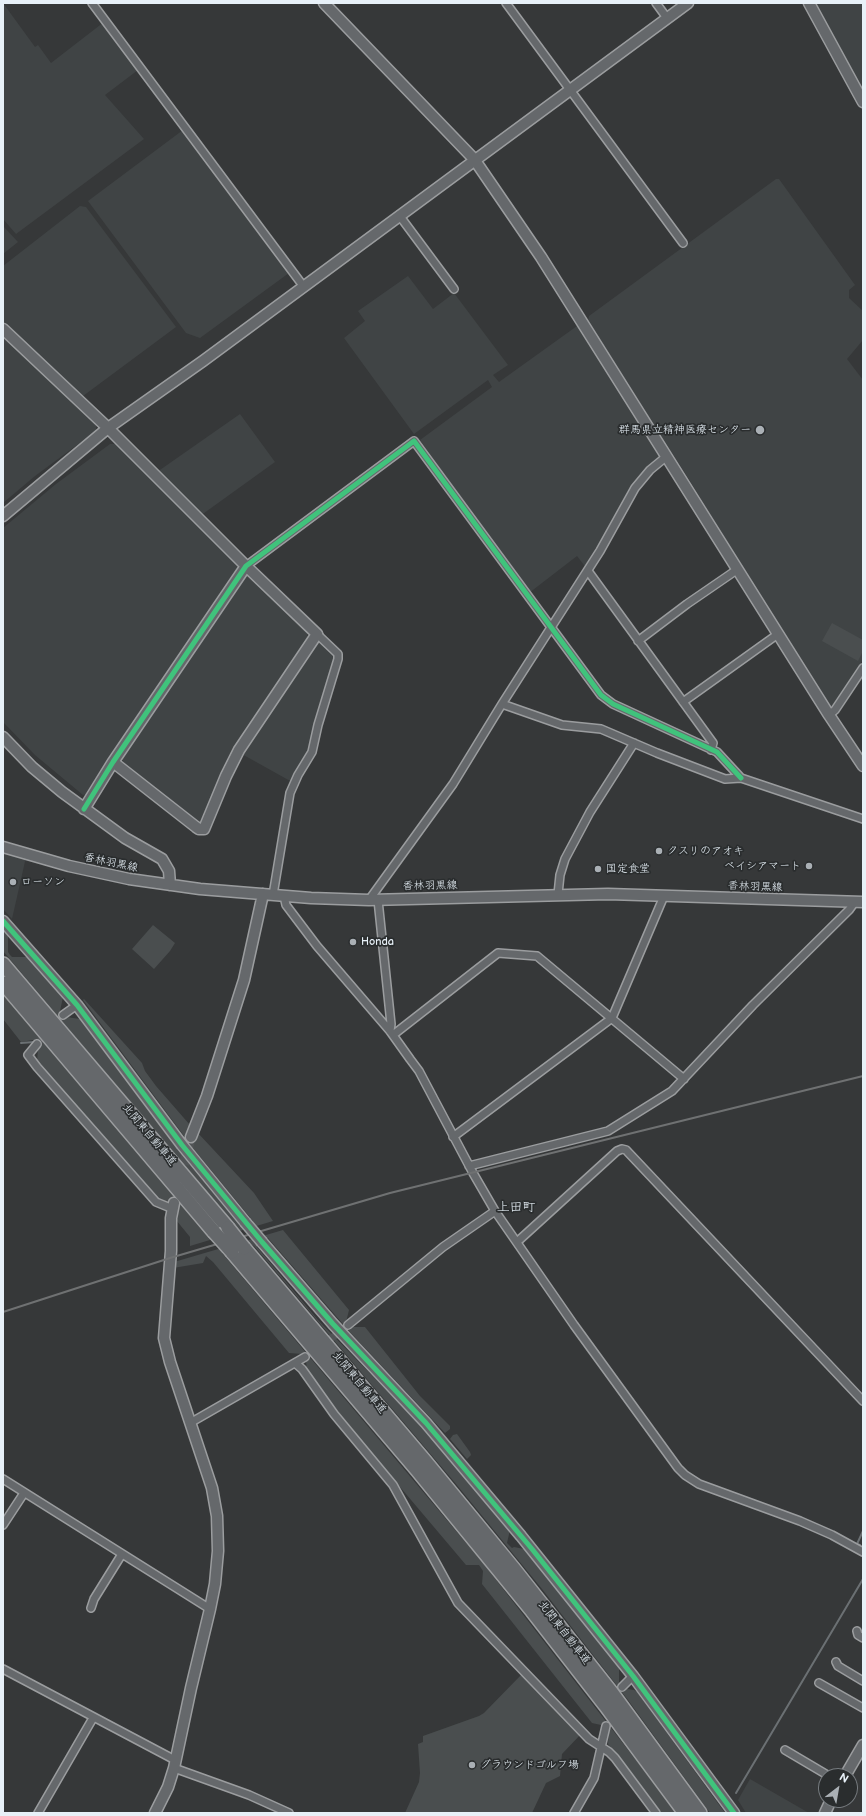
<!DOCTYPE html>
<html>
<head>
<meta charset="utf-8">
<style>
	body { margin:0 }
	#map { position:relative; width:866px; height:1816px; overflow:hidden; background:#363839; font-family:"Balsamiq Sans",sans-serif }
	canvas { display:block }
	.frame { position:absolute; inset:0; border:4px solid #e8f1f8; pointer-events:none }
	.north { position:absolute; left:818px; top:1768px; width:40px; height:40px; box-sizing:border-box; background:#2a2d2e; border:1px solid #767b7f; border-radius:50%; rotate:31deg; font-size:11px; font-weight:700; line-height:16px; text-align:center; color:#e8f1f8 }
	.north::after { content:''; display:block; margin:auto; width:14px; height:18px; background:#aab0b5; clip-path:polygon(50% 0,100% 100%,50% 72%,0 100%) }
</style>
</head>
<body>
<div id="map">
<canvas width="866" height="1816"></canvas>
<div class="frame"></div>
<div class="north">N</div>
</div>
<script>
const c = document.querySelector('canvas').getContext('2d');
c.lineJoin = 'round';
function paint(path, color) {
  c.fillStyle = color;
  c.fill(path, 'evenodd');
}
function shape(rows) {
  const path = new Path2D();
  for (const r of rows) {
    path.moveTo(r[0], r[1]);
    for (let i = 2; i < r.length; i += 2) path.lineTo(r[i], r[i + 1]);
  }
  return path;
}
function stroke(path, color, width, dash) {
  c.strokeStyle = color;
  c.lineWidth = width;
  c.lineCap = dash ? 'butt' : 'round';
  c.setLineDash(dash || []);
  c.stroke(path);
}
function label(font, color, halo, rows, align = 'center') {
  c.font = font + ' "Balsamiq Sans","Klee One",sans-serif';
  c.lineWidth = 3.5;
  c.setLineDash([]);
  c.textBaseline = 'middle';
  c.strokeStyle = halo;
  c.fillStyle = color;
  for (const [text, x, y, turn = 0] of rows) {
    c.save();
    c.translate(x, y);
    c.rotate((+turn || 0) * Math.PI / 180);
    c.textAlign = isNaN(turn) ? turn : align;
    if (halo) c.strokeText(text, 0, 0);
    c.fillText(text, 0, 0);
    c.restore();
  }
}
const built = shape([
	[3,3,35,47,38,45,51,63,104,22,138,70,105,95,144,139,16,234,3,219],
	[812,3,863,3,863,95],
	[183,130,289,273,200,338,186,333,88,201],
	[776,179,779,179,855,285,849,290,849,298,863,311,863,340,847,359,863,380,863,660,833,707,829,708,690,481,588,321,589,316],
	[80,206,86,207,176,327,79,399,3,324,3,266],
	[3,226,18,242,3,254],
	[408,276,433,309,454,293,508,365,493,375,499,382,577,326,582,328,664,456,650,467,587,569,577,556,529,593,420,440,492,387,488,380,414,434,344,338,365,321,358,311],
	[3,336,96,425,96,431,35,476,3,503],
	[240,414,275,462,200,516,157,472],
	[110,444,116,444,203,529,237,565,237,570,87,794,83,795,35,755,3,722,3,528,56,484],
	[245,575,250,576,307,633,308,639,251,725,234,748,222,770,204,821,199,823,124,764,122,759],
	[318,640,334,656,313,739,309,751,292,782,240,753],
	[3,850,26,857,12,919,3,909],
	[750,1779,809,1813,746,1813,738,1800]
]);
const green = shape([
	[832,623,863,640,863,651,858,661,822,641],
	[153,925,175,943,170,951,154,969,132,949],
	[3,931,8,936,8,952,10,955,12,957,27,957,63,997,60,1011,66,1017,80,1019,177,1148,242,1225,253,1221,193,1148,83,1000,84,999,142,1063,145,1071,156,1086,190,1125,187,1134,195,1139,197,1132,254,1193,273,1221,190,1246,190,1237,176,1220,177,1205,169,1200,168,1203,159,1199,37,1062,38,1049,40,1047,33,1040,21,1042,3,1019,3,995,200,1228,209,1235,236,1227,3,951],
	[283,1230,349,1310,346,1322,351,1328,353,1327,365,1327,420,1396,450,1426,450,1429,445,1433,349,1331,268,1238,257,1242,257,1247,318,1320,426,1431,510,1530,507,1543,512,1548,514,1547,524,1549,532,1559,619,1666,619,1684,625,1691,627,1689,634,1690,637,1692,725,1813,710,1813,628,1700,542,1589,456,1484,254,1246,250,1244,222,1253,483,1563,677,1813,662,1813,608,1744,609,1729,602,1723,601,1725,592,1723,482,1584,483,1571,479,1565,466,1565,384,1468,323,1393,307,1369,306,1362,308,1360,303,1354,289,1353,213,1262,206,1256,203,1263,173,1268,174,1262],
	[457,1434,470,1452,471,1455,467,1459,450,1439,453,1435],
	[522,1674,581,1734,562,1754,560,1776,546,1783,532,1813,405,1813,419,1782,420,1773,418,1744,423,1742,423,1736,479,1716,484,1713]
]);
const stream = shape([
	[21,1043,34,1042],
	[860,1545,857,1544,863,1531],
	[736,1793,863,1579]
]);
const streetTunnel = shape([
	[37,1044,63,1015],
	[305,1357,344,1329]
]);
const secondaryTunnel = shape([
	[180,1179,191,1137]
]);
const street = shape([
	[92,3,304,287],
	[506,3,683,243],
	[656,3,667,18],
	[399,215,454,289],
	[246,566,414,441,601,695,613,704,717,752,741,778],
	[588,571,713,743,711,750],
	[638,641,687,604,738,569],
	[683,702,778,634],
	[502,704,562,725,601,729,657,753,725,779,741,778,863,819],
	[829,715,835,710,863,668],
	[558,894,560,875,565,859,590,812,634,743],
	[273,895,290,793,298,775,312,752,318,725,338,659,338,654,317,634],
	[284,896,286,905,317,946,390,1031,410,1059,419,1071,473,1173,495,1211,574,1325,678,1468,685,1475,699,1484,800,1521,832,1535,863,1552],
	[369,900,453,784,502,704,600,551,635,488,650,470,667,456],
	[378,900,391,1024,390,1031],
	[63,1015,77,1005],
	[393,1035,498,953,537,956,684,1079],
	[37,1044,28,1055,37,1067,156,1202,173,1209],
	[453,1137,612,1018,664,896],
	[469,1166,608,1131,672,1091,753,1005,849,910,854,903],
	[517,1242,617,1151,622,1149,626,1150,863,1401],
	[348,1325,443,1247,495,1211],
	[295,1363,302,1369,334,1414,393,1485,458,1603,589,1739,609,1752,615,1758,656,1813],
	[190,1423,305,1357],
	[3,1479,210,1609],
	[3,1525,24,1493],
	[91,1608,94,1599,122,1554],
	[857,1631,858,1635,863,1638],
	[836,1662,838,1666,863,1681],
	[3,1669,175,1760],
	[819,1683,863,1708],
	[622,1687,633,1676],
	[785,1750,829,1776],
	[174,1768,249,1795,289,1813],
	[38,1813,93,1718],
	[574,1813,594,1778,606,1726]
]);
const secondary = shape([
	[324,3,474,159,541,257,829,715,863,766],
	[809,3,863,102],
	[3,329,108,428,246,566,317,634,239,750,226,776,204,829,199,829,196,827,113,762],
	[3,516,108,428,203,361,688,3],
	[3,737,32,767,62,792,125,838,162,859,169,871,170,885],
	[84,809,113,762,246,566],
	[3,847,69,866,129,879,200,889,311,898,369,900,608,894,863,902],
	[3,921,77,1005,182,1145,245,1222],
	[191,1137,207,1096,244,980,263,894],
	[262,1242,333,1324,426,1423,521,1536,633,1676,734,1813],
	[845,1776,863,1745],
	[155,1813,168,1787,174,1768,191,1688,210,1609,215,1584,218,1551,217,1516,212,1488,170,1362,164,1338,171,1251,171,1218,174,1203],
	[825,1813,831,1800]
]);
const highway = shape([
	[3,964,228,1228],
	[3,983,214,1232],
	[244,1248,425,1461,514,1569,612,1693,700,1813],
	[232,1252,417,1470,532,1611,605,1705,685,1813]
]);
const rail = shape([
	[3,1312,170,1258,390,1193,863,1076]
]);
const secondaryBridge = shape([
	[245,1222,262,1242]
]);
const highwayBridge = shape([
	[228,1228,244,1248],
	[214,1232,232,1252]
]);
const cycleway = shape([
	[84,809,113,762,246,566,414,441,601,695,613,704,717,752,741,778],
	[3,921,77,1005,182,1145,262,1242,333,1324,426,1423,532,1549,633,1676,734,1813]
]);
const markers = [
	[760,430,5,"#aab0b5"],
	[659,851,4,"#aab0b5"],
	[809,866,4,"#aab0b5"],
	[598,869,4,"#aab0b5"],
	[13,882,4,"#aab0b5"],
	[353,942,4,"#aab0b5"],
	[472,1765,4,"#aab0b5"]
];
const poiNames = [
	["群馬県立精神医療センター",751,430,"right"],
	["クスリのアオキ",667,851],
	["ベイシアマート",801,866,"right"],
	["国定食堂",606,869],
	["ローソン",21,882],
	["Honda",361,942],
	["グラウンドゴルフ場",480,1765]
];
const streetNames = [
	["香林羽黒線",111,863,12],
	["香林羽黒線",430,886,-1],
	["香林羽黒線",755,887,2],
	["北関東自動車道",149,1135,50],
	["北関東自動車道",359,1383,50],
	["北関東自動車道",564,1633,52]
];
const quarterNames = [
	["上田町",516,1208]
];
paint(built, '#404445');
paint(green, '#4a4e4f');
stroke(stream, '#6b7073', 2);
stroke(streetTunnel, '#515456', 7, [7, 3.5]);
stroke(secondaryTunnel, '#515456', 10, [10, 5]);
stroke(street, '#9b9d9f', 10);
stroke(secondary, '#9b9d9f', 13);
stroke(highway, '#9b9d9f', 16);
stroke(street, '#65686b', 7);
stroke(secondary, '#65686b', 10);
stroke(highway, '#65686b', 13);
stroke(rail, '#6f7172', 2);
stroke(secondaryBridge, '#9b9d9f', 13, []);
stroke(highwayBridge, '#9b9d9f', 16, []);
stroke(secondaryBridge, '#65686b', 10);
stroke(highwayBridge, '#65686b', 13);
stroke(cycleway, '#40c37c', 5);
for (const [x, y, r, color] of markers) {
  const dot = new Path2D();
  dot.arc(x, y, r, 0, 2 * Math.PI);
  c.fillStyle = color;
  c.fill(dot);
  stroke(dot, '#2a2d2e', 1.5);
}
label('11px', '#e8f1f8', '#2a2d2e', poiNames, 'left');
label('11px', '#e8f1f8', '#2a2d2e', streetNames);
label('13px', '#e8f1f8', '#2a2d2e', quarterNames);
</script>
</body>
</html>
